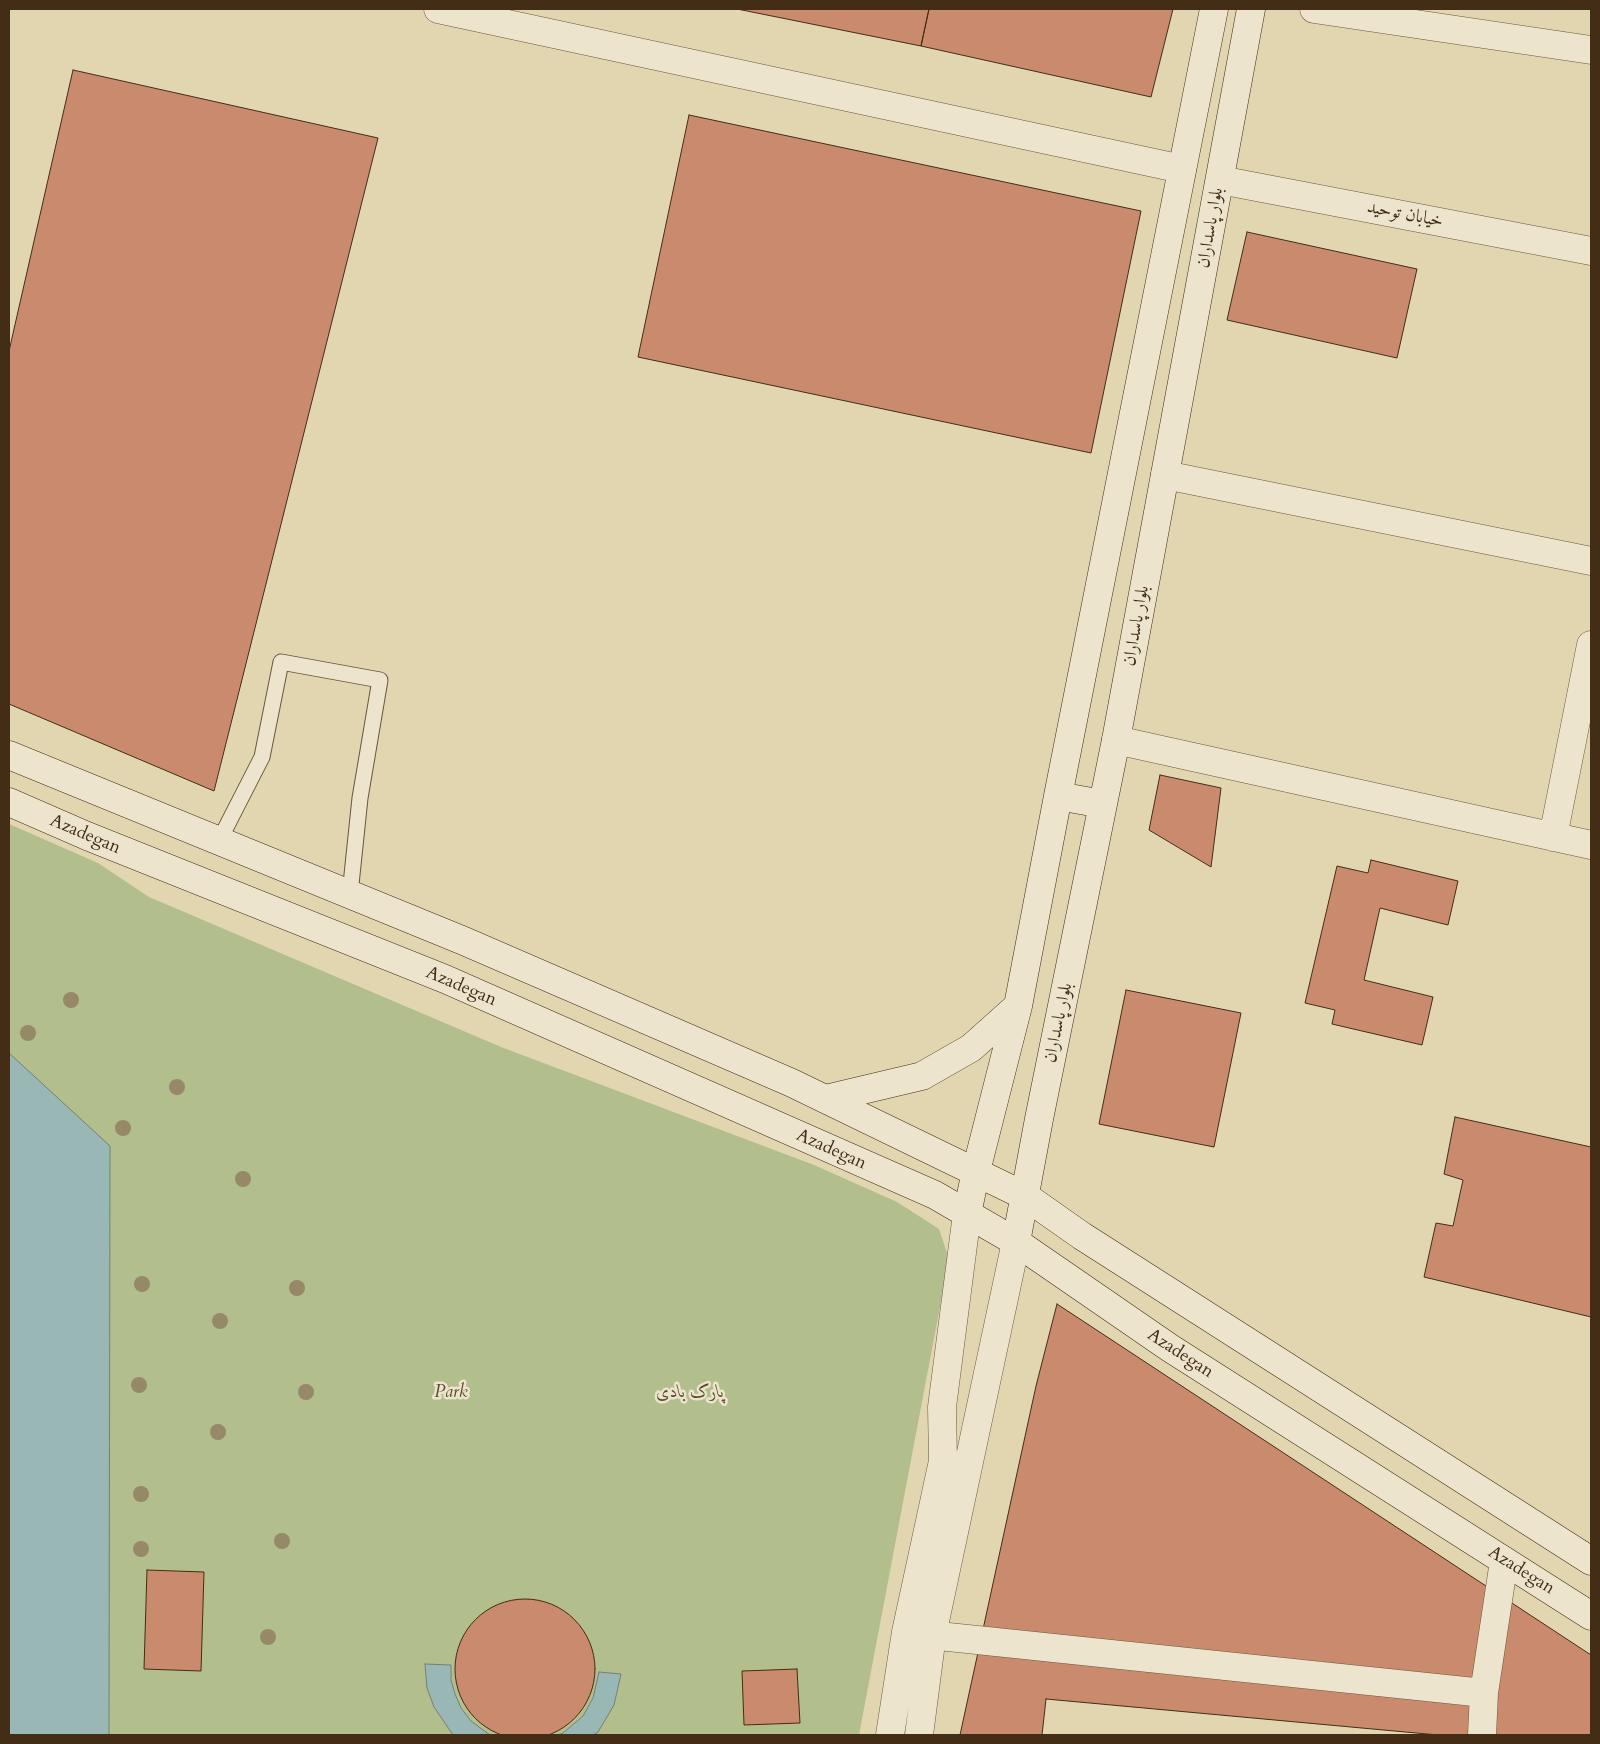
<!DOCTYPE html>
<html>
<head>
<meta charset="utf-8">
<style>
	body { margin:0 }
	#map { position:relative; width:1600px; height:1744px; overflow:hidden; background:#e1d6b0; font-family:Cardo,serif }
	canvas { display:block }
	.frame { position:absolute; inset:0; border:10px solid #432d17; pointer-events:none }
</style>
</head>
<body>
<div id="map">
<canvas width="1600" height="1744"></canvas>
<div class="frame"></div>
</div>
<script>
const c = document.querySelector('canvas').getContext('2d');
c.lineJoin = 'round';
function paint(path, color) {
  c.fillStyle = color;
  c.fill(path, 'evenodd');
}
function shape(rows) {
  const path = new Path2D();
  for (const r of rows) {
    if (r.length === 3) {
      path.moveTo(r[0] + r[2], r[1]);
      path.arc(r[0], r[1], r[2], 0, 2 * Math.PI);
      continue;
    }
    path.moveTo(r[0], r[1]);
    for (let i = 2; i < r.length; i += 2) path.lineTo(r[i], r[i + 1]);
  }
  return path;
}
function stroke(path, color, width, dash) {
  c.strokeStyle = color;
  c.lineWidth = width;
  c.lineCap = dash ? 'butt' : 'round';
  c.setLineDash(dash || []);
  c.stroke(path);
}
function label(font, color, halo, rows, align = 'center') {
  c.font = font + ' Cardo,Amiri,serif';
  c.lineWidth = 5;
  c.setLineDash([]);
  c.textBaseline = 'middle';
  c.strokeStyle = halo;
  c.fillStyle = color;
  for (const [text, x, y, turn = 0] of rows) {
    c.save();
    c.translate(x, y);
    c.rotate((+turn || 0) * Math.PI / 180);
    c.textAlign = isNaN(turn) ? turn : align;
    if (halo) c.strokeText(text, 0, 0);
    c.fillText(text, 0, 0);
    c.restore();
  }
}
const green = shape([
	[9,824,98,863,149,897,501,1047,814,1165,897,1202,939,1229,949,1259,859,1735,109,1735,109,1570,9,1053]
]);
const water = shape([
	[9,1053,110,1146,109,1735,9,1735,9,1053],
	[524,1666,35],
	[425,1664,451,1665,451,1680,455,1694,461,1708,471,1721,490,1735,453,1735,434,1707,427,1688,425,1664],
	[599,1672,621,1674,614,1705,598,1732,593,1735,558,1735,563,1733,583,1716,593,1698,599,1672]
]);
const building = shape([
	[737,9,929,9,921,46,737,9],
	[929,9,1173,9,1151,97,921,46,929,9],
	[73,70,378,138,214,791,9,704,9,351,73,70],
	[689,115,1141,211,1091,453,638,357,689,115],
	[1247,232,1417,269,1397,358,1227,320,1247,232],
	[1160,775,1221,788,1211,867,1149,830,1160,775],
	[1371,860,1458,881,1448,925,1380,908,1364,980,1433,997,1422,1045,1332,1024,1335,1010,1305,1003,1337,866,1368,873,1371,860],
	[1126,990,1241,1013,1214,1147,1099,1124,1126,990],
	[1455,1117,1591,1147,1591,1317,1424,1277,1436,1223,1453,1226,1463,1180,1444,1174,1455,1117],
	[1057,1304,1591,1655,1591,1735,960,1735,1036,1386,1057,1304],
	[147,1570,204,1572,201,1671,144,1669,147,1570],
	[525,1669,70],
	[797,1669,800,1723,744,1725,742,1671,797,1669],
	[1046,1699,1438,1735,1042,1735,1046,1699]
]);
const service = shape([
	[219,841,262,757,281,662,380,680,360,798,350,894]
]);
const minor = shape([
	[438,9,1182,169],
	[1314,9,1591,50],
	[1165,475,1591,561],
	[1116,740,1591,845],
	[1553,837,1591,645],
	[910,1633,1484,1693,1482,1735],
	[1484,1693,1504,1561]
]);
const tertiary = shape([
	[1220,180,1591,251],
	[890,1735,906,1632,943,1461,942,1407,967,1214],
	[919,1735,932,1635,1016,1242]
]);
const secondary = shape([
	[9,755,464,941,792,1083,1025,1196,1082,1236,1591,1561],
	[1058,796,1103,804],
	[9,802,87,836,445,979,935,1195,1016,1242,1170,1348,1591,1616],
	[825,1099,922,1076,971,1048,1018,1006],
	[967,1214,976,1171,1018,1006,1058,796,1214,9],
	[1016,1242,1039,1119,1116,740,1251,9]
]);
const trees = [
	[71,1000],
	[28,1033],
	[177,1087],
	[123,1128],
	[243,1179],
	[142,1284],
	[297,1288],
	[220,1321],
	[139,1385],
	[306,1392],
	[218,1432],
	[141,1494],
	[282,1541],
	[141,1549],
	[268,1637]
];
const streetNames = [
	["خیابان توحید",1405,215,11],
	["بلوار پاسداران",1211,228,-80],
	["بلوار پاسداران",1137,626,-80],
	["Azadegan",85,835,23],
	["Azadegan",461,987,23],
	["بلوار پاسداران",1059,1023,-78],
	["Azadegan",831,1150,24],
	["Azadegan",1180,1354,33],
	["Azadegan",1521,1571,32]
];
const parkNames = [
	["Park",451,1393],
	["پارک بادی",690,1393]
];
paint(green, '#b2be8c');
paint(water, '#98b7b5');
stroke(water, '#768076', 1);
paint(building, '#ca8a6d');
stroke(building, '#432d17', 1);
stroke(service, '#6a573d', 17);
stroke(minor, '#6a573d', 29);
stroke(tertiary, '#6a573d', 29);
stroke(secondary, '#432d17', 29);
stroke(service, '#ece4cc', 15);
stroke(minor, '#ece4cc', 28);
stroke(tertiary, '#ece4cc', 28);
stroke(secondary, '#ece4cc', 28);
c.fillStyle = '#968968';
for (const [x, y] of trees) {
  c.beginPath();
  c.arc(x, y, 8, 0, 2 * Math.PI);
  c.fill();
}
label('18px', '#432d17', '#ece4cc', streetNames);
label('italic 18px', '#594a2e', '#ece4cc', parkNames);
</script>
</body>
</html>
